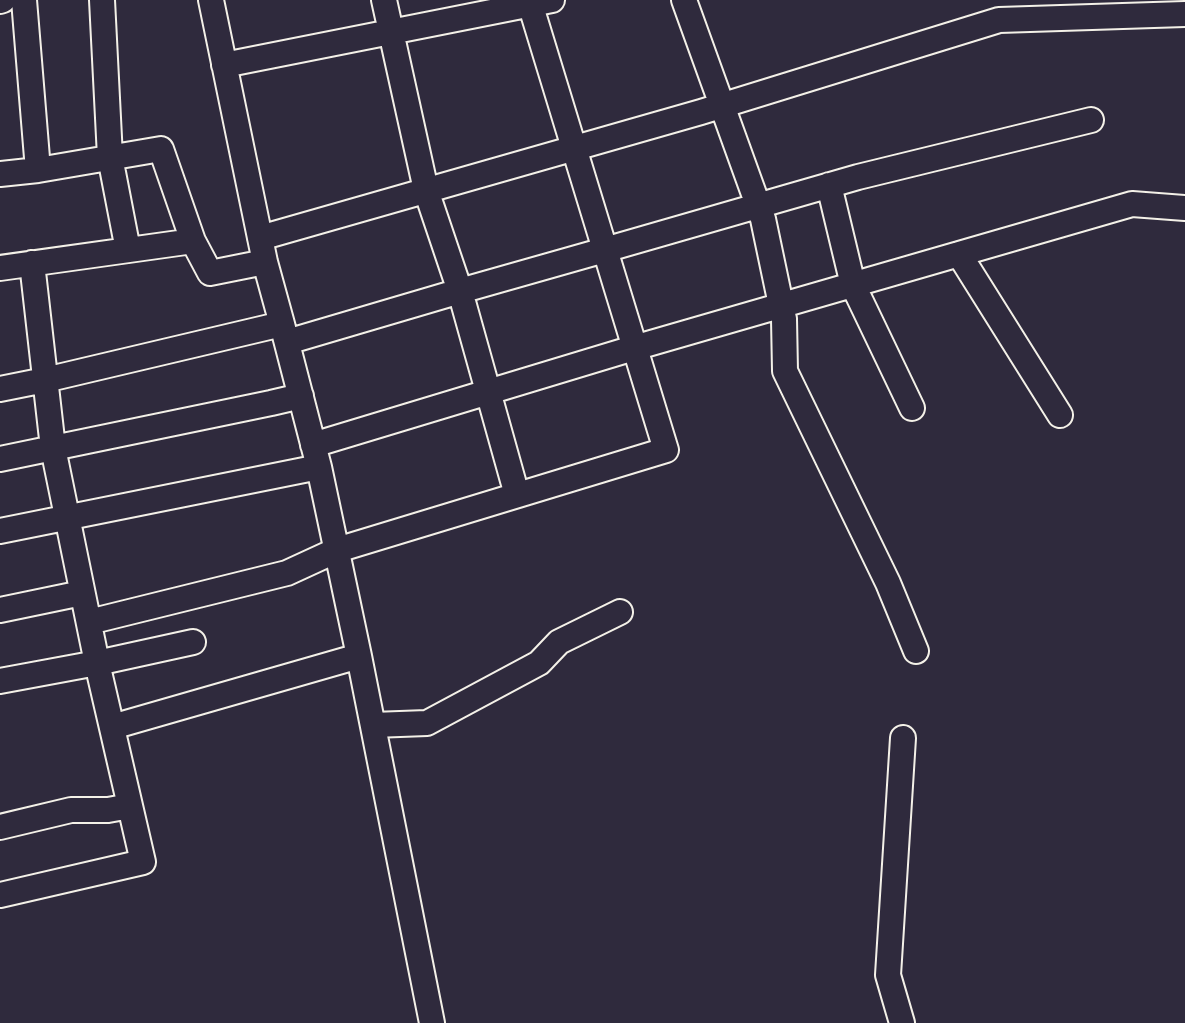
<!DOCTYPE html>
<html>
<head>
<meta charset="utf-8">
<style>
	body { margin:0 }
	canvas { display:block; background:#2f2a3d }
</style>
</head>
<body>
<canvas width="1185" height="1023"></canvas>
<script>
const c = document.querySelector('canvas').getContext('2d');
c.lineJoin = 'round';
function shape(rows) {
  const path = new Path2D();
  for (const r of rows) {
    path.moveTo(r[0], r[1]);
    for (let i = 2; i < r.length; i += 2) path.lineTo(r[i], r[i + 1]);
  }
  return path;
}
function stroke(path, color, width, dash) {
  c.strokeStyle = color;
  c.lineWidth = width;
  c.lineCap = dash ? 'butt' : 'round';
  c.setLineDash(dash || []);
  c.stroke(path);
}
const minor = shape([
	[24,0,38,170],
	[102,0,110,157,128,250],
	[211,0,265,262,282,324,319,467,359,656,432,1023],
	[384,0,426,190,460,291,517,495],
	[684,0,763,219,784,319,785,371,888,583,916,651],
	[0,1,3,0],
	[224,65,552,0],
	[0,174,38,170,161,149,193,241,210,273,265,262],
	[829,185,853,285,912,408],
	[260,238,701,112,999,20,1185,14],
	[959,254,1060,415],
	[0,268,193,241],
	[287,342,460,291,601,251,858,177,1091,120],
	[0,389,45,380,282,324],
	[313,445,627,350,1132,204,1185,208],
	[0,459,271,403,301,396],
	[0,531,319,467],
	[0,610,82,593],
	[89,622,287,573,337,550,666,450,529,0],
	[0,681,97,663,193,642],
	[373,725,427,723,539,663,559,642,620,612],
	[112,727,359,656],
	[0,827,71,810,108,810,130,806],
	[0,895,143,862,97,663,53,448,32,263],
	[902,1023,888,975,903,738]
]);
stroke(minor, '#f4f1e8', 28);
stroke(minor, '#2f2a3d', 24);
</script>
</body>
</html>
